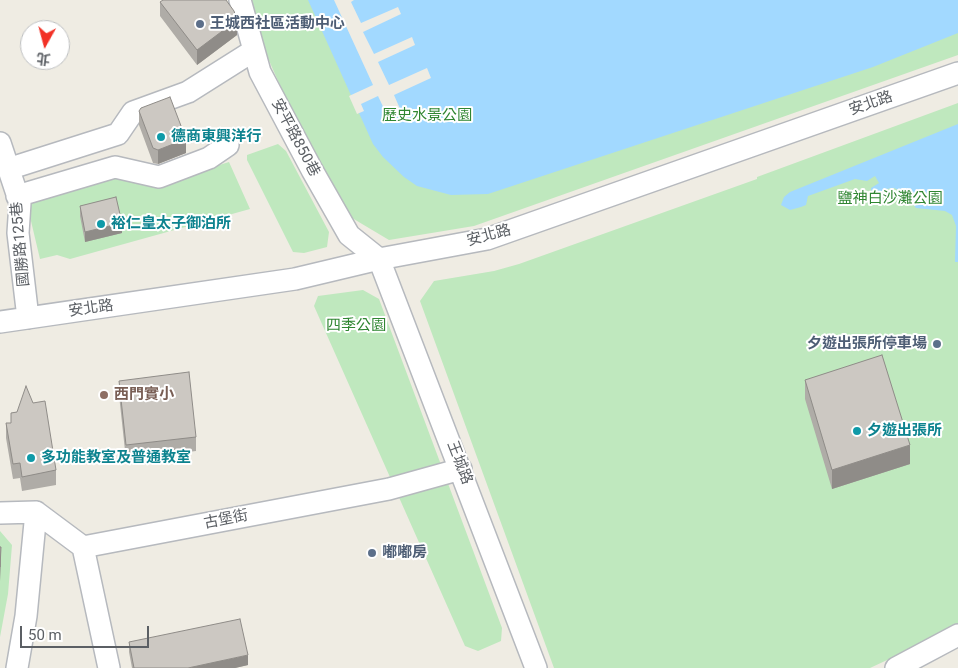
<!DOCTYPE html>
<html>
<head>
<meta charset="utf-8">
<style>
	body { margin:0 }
	#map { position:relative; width:958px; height:668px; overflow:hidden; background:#efece3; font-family:Roboto,"Noto Sans TC",sans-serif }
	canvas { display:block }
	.north { position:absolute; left:20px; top:20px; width:50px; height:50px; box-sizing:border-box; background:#fff; border:1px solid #bdbfc1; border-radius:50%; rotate:187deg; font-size:14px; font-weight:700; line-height:20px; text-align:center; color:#5b5f64 }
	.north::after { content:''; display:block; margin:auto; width:18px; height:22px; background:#f23126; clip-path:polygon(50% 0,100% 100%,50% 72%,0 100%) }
	.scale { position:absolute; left:20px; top:626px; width:129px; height:22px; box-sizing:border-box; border:2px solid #5b5f64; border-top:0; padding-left:6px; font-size:15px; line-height:18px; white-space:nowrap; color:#5b5f64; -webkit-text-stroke:4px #fff; paint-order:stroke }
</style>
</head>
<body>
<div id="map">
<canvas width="958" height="668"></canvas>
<div class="north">北</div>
<div class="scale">50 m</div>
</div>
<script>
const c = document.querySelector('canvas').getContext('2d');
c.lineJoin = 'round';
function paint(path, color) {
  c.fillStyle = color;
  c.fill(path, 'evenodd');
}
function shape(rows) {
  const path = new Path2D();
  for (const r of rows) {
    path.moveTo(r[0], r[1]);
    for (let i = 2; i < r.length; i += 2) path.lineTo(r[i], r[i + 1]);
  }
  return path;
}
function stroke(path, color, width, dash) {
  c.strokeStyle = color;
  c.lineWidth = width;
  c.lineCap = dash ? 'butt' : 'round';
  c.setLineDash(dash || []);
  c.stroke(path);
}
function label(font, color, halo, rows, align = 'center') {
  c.font = font + ' Roboto,"Noto Sans TC",sans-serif';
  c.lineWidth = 4;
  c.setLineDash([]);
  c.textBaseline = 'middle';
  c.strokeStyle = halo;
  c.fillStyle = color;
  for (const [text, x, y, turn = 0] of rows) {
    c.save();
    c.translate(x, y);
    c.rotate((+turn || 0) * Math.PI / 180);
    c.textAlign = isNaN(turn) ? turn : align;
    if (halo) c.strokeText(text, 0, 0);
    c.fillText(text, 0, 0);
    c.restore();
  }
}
const green = shape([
	[252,0,958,0,958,55,474,226,389,240,347,215,293,115,260,40],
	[958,103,958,627,870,668,554,668,420,301,434,281,494,271,519,264,757,179,757,177],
	[278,144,286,151,329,232,327,247,304,253,293,252,247,160,247,155],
	[229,162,250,209,70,259,57,255,40,259,26,200,124,172,159,184],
	[363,290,379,299,502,628,501,641,478,651,465,646,314,306,318,296],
	[0,531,12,545,8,594,0,637]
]);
const water = shape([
	[308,0,958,0,958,33,873,67,488,194,451,195,417,186,404,177,383,157,373,144],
	[958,124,958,262,955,262,956,226,952,215,945,211,916,208,903,192,894,188,886,189,872,198,871,188,879,183,875,176,867,181,855,179,808,196,806,205,801,207,790,210,781,205,784,197,790,192]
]);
const pier = shape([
	[334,0,354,0,351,2,361,23,398,7,401,14,363,32,374,54,412,37,415,45,378,62,389,85,427,68,431,78,394,95,401,111,388,117,378,96,361,104,364,111,357,114,349,96,373,85]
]);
const minor = shape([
	[240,0,260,72,312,170,349,235,379,259,536,668],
	[0,143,20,203,18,233,28,318],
	[8,169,118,134,133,112,188,92,253,51],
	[17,196,115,167,159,177,209,158,228,145],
	[0,322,295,279,379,259,487,239,958,73],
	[0,513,36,512,83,547,389,489,461,469],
	[83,547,109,668],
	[17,668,26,616,36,512],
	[896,668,958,635]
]);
const wall = shape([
	[160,2,237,35,197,65,160,16],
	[139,111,186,153,158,164,153,163,139,125],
	[80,206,122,233,85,242,80,216],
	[805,380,910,464,832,489,805,399],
	[119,381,196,437,196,451,126,460,119,395],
	[17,412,56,470,56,485,22,491,20,478,13,479,6,438,6,423,11,423,11,413],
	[129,642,248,665,235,668,132,668,129,652]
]);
const shadedWall = shape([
	[237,20,237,35,197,65,197,50],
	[186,139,186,153,158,164,158,150],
	[122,223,122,233,85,242,85,232],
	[910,445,910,464,832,489,832,470],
	[1,547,1,560,0,581,0,567],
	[248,655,248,665,235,668,188,668]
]);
const building = shape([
	[163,0,226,0,234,11,237,20,197,50,160,2,163,0],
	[170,97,186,139,158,150,153,148,139,111,141,108,170,97],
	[116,197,122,223,85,232,80,206,116,197],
	[882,355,910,445,832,470,805,380,882,355],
	[189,372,196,437,126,445,119,381,189,372],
	[26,386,33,403,45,401,56,470,22,477,20,463,13,464,6,423,11,423,11,413,17,412,26,386],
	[0,547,1,547,0,567,0,547],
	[240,619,248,655,188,668,134,668,129,642,240,619]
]);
const markers = [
	[200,24,5,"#5c6f8a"],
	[161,137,5,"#0f9aa8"],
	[101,224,5,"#0f9aa8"],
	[937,344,5,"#5c6f8a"],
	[104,395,5,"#8d6e63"],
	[857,431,5,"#0f9aa8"],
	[31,458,5,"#0f9aa8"],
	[372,553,5,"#5c6f8a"]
];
const serviceNames = [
	["王城西社區活動中心",210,24],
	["夕遊出張所停車場",927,344,"right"],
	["嘟嘟房",382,553]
];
const streetNames = [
	["安北路",871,104,-19],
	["安平路850巷",295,138,62],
	["安北路",489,236,-15],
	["國勝路125巷",21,244,-95],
	["安北路",91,309,-8],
	["王城路",459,463,69],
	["古堡街",226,520,-11]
];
const parkNames = [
	["歷史水景公園",427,116],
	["鹽神白沙灘公園",890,199],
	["四季公園",356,326]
];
const cultureNames = [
	["德商東興洋行",171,137],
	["裕仁皇太子御泊所",111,224],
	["夕遊出張所",867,431],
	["多功能教室及普通教室",41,458]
];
const educationNames = [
	["西門實小",114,395]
];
paint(green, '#bfe8be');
paint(water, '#a2d9ff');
paint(pier, '#efece3');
stroke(minor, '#b6b9be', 24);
stroke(minor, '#fff', 21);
paint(wall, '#afaca7');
paint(shadedWall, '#8f8c88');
paint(building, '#ccc8c2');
stroke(building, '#8f8c88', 1);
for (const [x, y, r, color] of markers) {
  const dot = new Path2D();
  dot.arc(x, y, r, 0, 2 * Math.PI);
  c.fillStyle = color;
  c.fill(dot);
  stroke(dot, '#fff', 2);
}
label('bold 15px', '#4e5e75', '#fff', serviceNames, 'left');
label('15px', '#5b5f64', '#fff', streetNames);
label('15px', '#308632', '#fff', parkNames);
label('bold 15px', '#0d838f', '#fff', cultureNames, 'left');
label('bold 15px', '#785e54', '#fff', educationNames, 'left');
</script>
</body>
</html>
